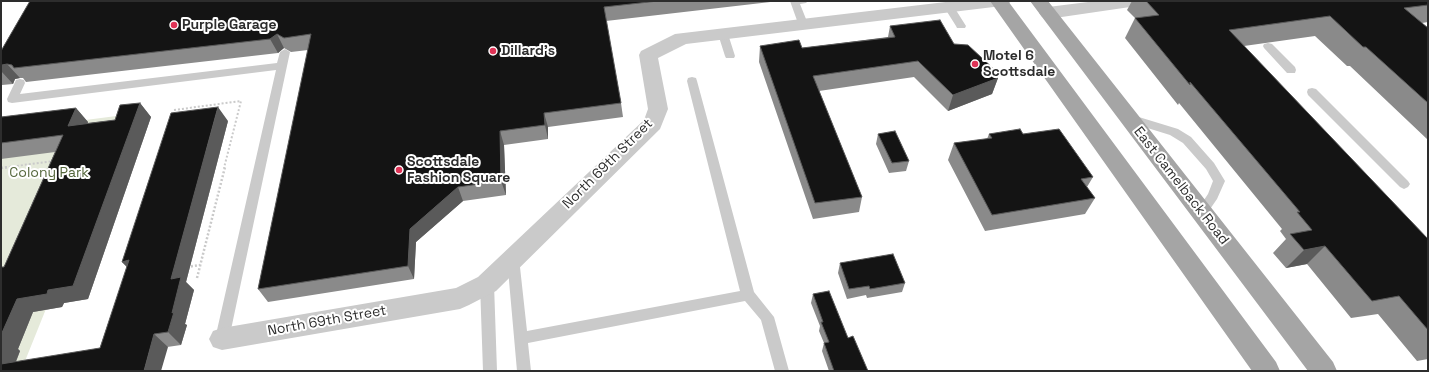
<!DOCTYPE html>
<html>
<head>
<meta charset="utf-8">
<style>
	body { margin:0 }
	#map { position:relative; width:1429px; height:372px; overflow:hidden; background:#fff; font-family:"Space Grotesk",sans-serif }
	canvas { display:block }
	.frame { position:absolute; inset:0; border:2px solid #2d2d2d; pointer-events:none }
</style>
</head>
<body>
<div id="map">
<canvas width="1429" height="372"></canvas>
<div class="frame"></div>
</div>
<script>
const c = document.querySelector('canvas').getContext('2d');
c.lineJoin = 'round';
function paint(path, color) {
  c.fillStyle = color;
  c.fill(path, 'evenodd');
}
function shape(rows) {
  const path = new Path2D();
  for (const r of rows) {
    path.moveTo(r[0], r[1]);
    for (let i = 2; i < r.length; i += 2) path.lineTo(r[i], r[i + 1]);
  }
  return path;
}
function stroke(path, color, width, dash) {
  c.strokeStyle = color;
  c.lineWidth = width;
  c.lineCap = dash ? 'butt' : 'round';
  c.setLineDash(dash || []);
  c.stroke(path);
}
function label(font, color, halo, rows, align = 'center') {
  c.font = font + ' "Space Grotesk",sans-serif';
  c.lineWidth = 4;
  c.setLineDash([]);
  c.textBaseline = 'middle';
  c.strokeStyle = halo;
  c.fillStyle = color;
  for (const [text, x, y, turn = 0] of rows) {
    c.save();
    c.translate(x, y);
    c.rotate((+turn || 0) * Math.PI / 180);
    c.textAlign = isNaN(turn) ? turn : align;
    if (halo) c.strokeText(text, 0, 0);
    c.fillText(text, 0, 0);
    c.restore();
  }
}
const green = shape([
	[124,115,21,371,1,371,1,131]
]);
const pathFar1 = shape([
	[174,110,241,101,224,168],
	[1,168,54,161]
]);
const path = shape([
	[1,168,8,167],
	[187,267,200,265],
	[197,278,225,167]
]);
const lane = shape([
	[790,1,808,1,806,3,800,4,808,24,807,26,799,26,790,1],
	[949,4,954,7,966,26,965,28,957,28,956,26,944,7,949,4],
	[723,31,728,34,735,56,734,58,726,58,725,56,718,34,723,31],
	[1268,43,1272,44,1295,67,1296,70,1295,73,1287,73,1264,48,1263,46,1264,44,1268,43],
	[285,49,290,52,287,66,229,339,227,343,222,345,217,343,215,339,276,70,12,103,8,102,7,99,16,80,20,79,24,80,25,83,20,94,277,63,280,52,285,49],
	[692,77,696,78,697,81,754,292,774,317,789,371,775,371,761,320,745,301,528,343,531,371,517,371,507,258,508,254,513,253,518,254,519,258,527,331,740,291,687,81,688,78,692,77],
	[1312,88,1316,89,1408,181,1410,184,1408,187,1404,189,1400,187,1308,95,1307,92,1308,89,1312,88],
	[1129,114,1178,129,1191,137,1214,163,1225,181,1217,199,1206,215,1202,217,1198,215,1196,212,1208,194,1213,181,1206,169,1183,143,1170,135,1125,121,1123,118,1125,115,1129,114],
	[487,278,492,280,494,284,497,371,483,371,480,284,482,280,487,278]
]);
const street = shape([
	[954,1,1011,1,1008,5,1002,6,686,44,658,58,668,109,660,129,496,291,469,305,460,309,222,350,213,347,209,339,213,331,222,328,456,288,478,277,644,120,648,109,639,55,641,51,675,34,954,1],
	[1096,1,1146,1,1143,5,1137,6,1048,19,1042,17,1039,13,1042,9,1048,7,1096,1]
]);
const primary = shape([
	[990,1,1008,1,1276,362,1280,371,1252,371,990,1],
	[1030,1,1048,1,1333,362,1337,371,1308,371,1030,1]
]);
const wall = shape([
	[30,1,779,1,606,21,621,103,623,117,548,127,548,139,504,145,506,195,463,201,416,242,414,279,268,302,258,289,308,50,291,52,284,48,278,53,26,82,23,78,20,78,15,79,13,84,2,85,1,83,1,51],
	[1132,1,1428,1,1428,22,1422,23,1428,28,1428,140,1350,66,1347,66,1315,36,1244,46,1428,239,1428,359,1417,361,1378,314,1351,318,1307,264,1286,268,1273,253,1286,239,1280,231,1282,229,1179,103,1178,105,1125,38,1135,18,1127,10],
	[890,26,954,44,998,78,992,94,948,111,914,77,819,91,862,197,859,212,813,219,759,62,760,46,802,48,888,37],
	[140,103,151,117,88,299,64,303,62,307,33,312,18,349,20,351,16,362,100,348,127,267,122,262,228,121,186,282,194,290,185,324,187,325,181,345,1,371,4,267,55,152,1,159,1,117,76,108,88,122,88,123,115,120],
	[878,134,909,161,906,171,889,173,876,144],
	[989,134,1023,134,1093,177,1087,187,1095,198,1085,214,985,231,948,160,954,143,987,139],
	[840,263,905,283,902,292,867,298,866,295,847,299,838,273],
	[813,294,848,338,868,371,829,371,822,351,824,343,819,331,820,326,811,303]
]);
const shadedWall = shape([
	[277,34,284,48,278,53,270,39],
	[7,64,20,78,15,79,13,84,1,71,1,67,2,65],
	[997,72,995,79,998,78,992,94,948,111,953,95,993,73],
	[140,103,151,117,88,299,64,303,62,307,33,312,18,349,20,351,12,371,1,371,1,335,17,299],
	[218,107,228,121,186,282,194,290,185,324,187,325,181,345,168,332,172,313,171,279],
	[76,108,88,122,81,140,68,126],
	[544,113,548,127,548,139,545,125],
	[500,131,504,145,506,195,501,181],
	[458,187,463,201,416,242,414,279,408,266,410,229],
	[1325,246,1307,264,1286,268,1304,250],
	[129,260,135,275,122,262],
	[154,334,168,347,161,371,144,371]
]);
const building = shape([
	[30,1,658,1,604,7,621,103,544,113,545,125,500,131,501,181,458,187,410,229,408,266,258,289,311,34,284,38,277,34,270,39,14,68,12,65,7,64,2,65,1,67,1,51,30,1],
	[1146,1,1428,1,1428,5,1404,8,1428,28,1428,103,1366,47,1363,47,1330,16,1229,30,1428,239,1428,330,1399,296,1372,301,1325,246,1304,250,1290,234,1312,230,1297,212,1300,212,1190,82,1190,85,1135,18,1159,15,1146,1],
	[940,20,954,44,968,45,997,72,993,73,998,78,953,95,918,61,813,76,862,197,815,203,760,46,799,40,802,48,895,37,890,26,940,20],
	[140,103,73,286,48,290,47,294,17,299,1,335,1,267,4,267,63,135,1,143,1,117,76,108,68,126,115,120,120,105,140,103],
	[218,107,171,279,181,277,172,313,174,312,168,332,154,334,144,371,1,371,1,364,100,348,129,260,122,262,171,113,218,107],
	[1020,129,1023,134,1059,129,1093,177,1081,179,1095,198,992,215,954,143,992,138,989,134,1020,129],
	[895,131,909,161,892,163,878,134,895,131],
	[893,254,905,283,870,289,869,286,849,289,840,263,893,254],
	[829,291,848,338,853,336,868,371,834,371,824,343,829,342,821,322,823,322,813,294,829,291]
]);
const markers = [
	[174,25,4,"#df3356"],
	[493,51,4,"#df3356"],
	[975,64,4,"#df3356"],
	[399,170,4,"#df3356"]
];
const poiNames = [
	["Purple Garage",182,25],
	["Dillard's",501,51],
	["Motel 6",983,56],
	["Scottsdale",983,72],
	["Scottsdale",407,162],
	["Fashion Square",407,178]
];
const streetNames = [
	["North 69th Street",608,164,-45],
	["East Camelback Road",1181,186,52],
	["North 69th Street",327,321,-10]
];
const parkNames = [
	["Colony Park",49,173]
];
paint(green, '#e5eada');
stroke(pathFar1, '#cacaca', 2, [2, 2]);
stroke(path, '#cacaca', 2.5, [2, 2]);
paint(lane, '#cacaca');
paint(street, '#cacaca');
paint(primary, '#a5a5a5');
paint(wall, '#8a8a8a');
paint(shadedWall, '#5a5a5a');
paint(building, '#141414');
stroke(building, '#5a5a5a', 1);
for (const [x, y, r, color] of markers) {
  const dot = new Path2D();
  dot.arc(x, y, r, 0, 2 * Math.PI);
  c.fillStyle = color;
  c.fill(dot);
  stroke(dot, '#fff', 1.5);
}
label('bold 14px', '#2d2d2d', '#fff', poiNames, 'left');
label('14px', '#2d2d2d', '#fff', streetNames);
label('14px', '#55673c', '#fff', parkNames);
</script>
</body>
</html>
